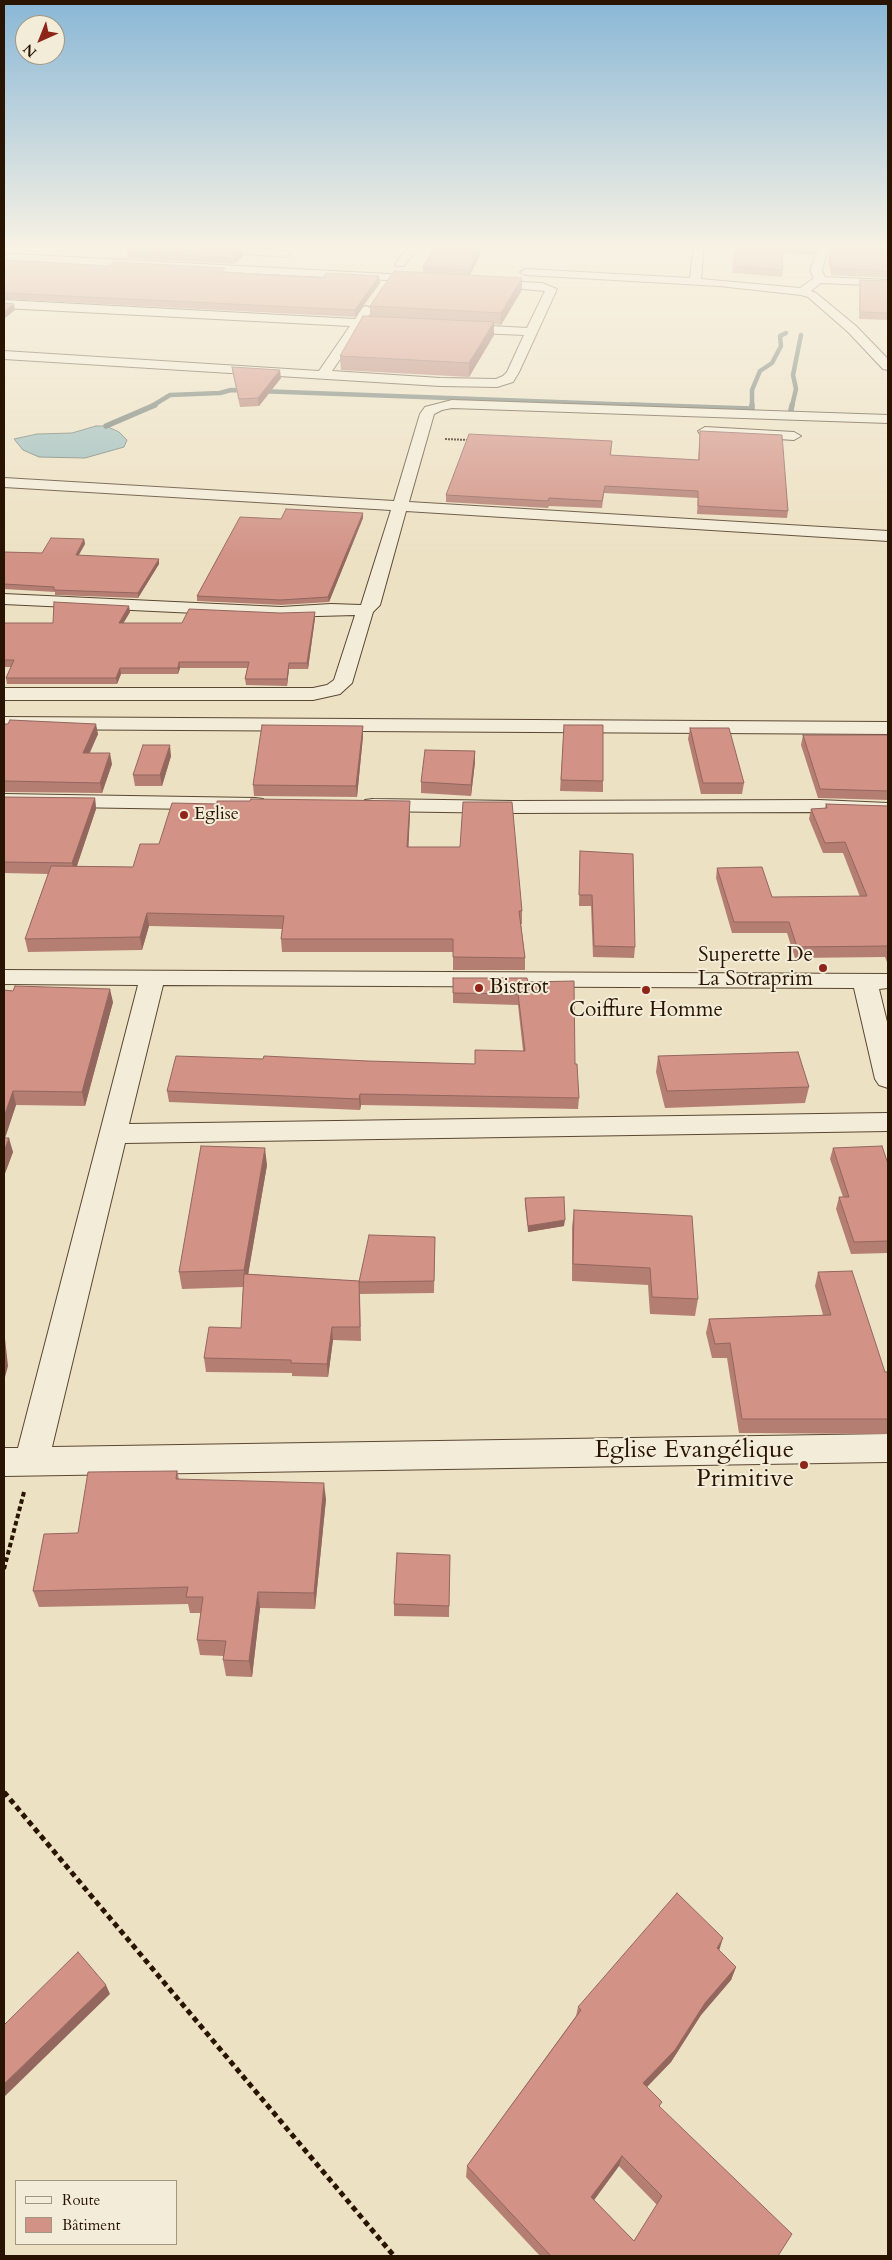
<!DOCTYPE html>
<html>
<head>
<meta charset="utf-8">
<style>
	body { margin:0 }
	#map { position:relative; width:892px; height:2260px; overflow:hidden; background:#ede1c3; font-family:Cardo,serif }
	canvas { display:block }
	.frame { position:absolute; inset:0; border:5px solid #291402; pointer-events:none }
	.legend { position:absolute; left:15px; top:2180px; width:162px; height:65px; box-sizing:border-box; background:#f3ecd8; border:1px solid #a29682; margin:0; padding:6px 9px; list-style:none; font-size:15px; color:#291402 }
	.legend li { display:flex; align-items:center; gap:10px; height:25px }
	.legend b { width:25px; border:1px solid #a29682 }
	.north { position:absolute; left:15px; top:15px; width:50px; height:50px; box-sizing:border-box; background:#f3ecd8; border:1px solid #a29682; border-radius:50%; rotate:224deg; font-size:14px; font-weight:700; line-height:20px; text-align:center; color:#291402 }
	.north::after { content:''; display:block; margin:auto; width:18px; height:22px; background:#8f2418; clip-path:polygon(50% 0,100% 100%,50% 72%,0 100%) }
</style>
</head>
<body>
<div id="map">
<canvas width="892" height="2260"></canvas>
<div class="frame"></div>
<ul class="legend">
<li><b style="height:6px;background:#f3ecd8"></b>Route</li>
<li><b style="height:14px;background:#d29286"></b>Bâtiment</li>
</ul>
<div class="north">N</div>
</div>
<script>
const c = document.querySelector('canvas').getContext('2d');
c.lineJoin = 'round';
function paint(path, color) {
  c.fillStyle = color;
  c.fill(path, 'evenodd');
}
function shape(rows) {
  const path = new Path2D();
  for (const r of rows) {
    path.moveTo(r[0], r[1]);
    for (let i = 2; i < r.length; i += 2) path.lineTo(r[i], r[i + 1]);
  }
  return path;
}
function stroke(path, color, width, dash) {
  c.strokeStyle = color;
  c.lineWidth = width;
  c.lineCap = dash ? 'butt' : 'round';
  c.setLineDash(dash || []);
  c.stroke(path);
}
function label(font, color, halo, rows, align = 'center') {
  c.font = font + ' Cardo,serif';
  c.lineWidth = 4;
  c.setLineDash([]);
  c.textBaseline = 'middle';
  c.strokeStyle = halo;
  c.fillStyle = color;
  for (const [text, x, y, turn = 0] of rows) {
    c.save();
    c.translate(x, y);
    c.rotate((+turn || 0) * Math.PI / 180);
    c.textAlign = isNaN(turn) ? turn : align;
    if (halo) c.strokeText(text, 0, 0);
    c.fillText(text, 0, 0);
    c.restore();
  }
}
const water = shape([
	[96,426,106,426,119,432,127,440,124,447,85,458,39,457,23,450,14,439,37,434,72,433,96,426]
]);
const streamFar1 = shape([
	[152,406,170,395,220,393,231,390,665,406],
	[752,406,752,390,760,371,772,363,781,346,780,336,786,333],
	[792,406,796,389,793,375,801,335]
]);
const stream = shape([
	[631,405,752,409,752,405],
	[791,410,792,405],
	[106,426,155,405]
]);
const pathFar2 = shape([
	[445,439,468,440]
]);
const pathFar1 = shape([
	[4,1569,24,1492]
]);
const path = shape([
	[4,1792,394,2256]
]);
const minor = shape([
	[155,244,201,244,286,251,291,254,286,257,160,247,155,244],
	[410,244,421,244,404,266,396,266,395,264,410,244],
	[694,244,704,244,701,279,800,288,814,278,810,271,817,252,825,244,835,244,835,248,826,255,822,271,825,277,888,280,888,286,821,283,811,291,816,293,856,326,888,359,888,370,883,369,848,332,808,297,801,295,719,286,526,275,520,272,526,269,690,278,694,244],
	[14,254,426,276,432,279,426,282,4,261,4,255,14,254],
	[484,280,542,283,557,289,519,372,513,382,497,387,440,386,4,359,4,351,319,371,350,326,4,308,4,300,355,319,363,307,367,306,373,310,366,320,396,321,402,325,396,329,362,327,332,371,440,378,496,379,503,376,507,372,524,335,456,332,450,328,456,324,527,328,545,291,480,285,478,283,480,281,484,280],
	[452,400,888,415,888,423,452,408,442,410,434,414,409,502,888,531,888,541,406,511,380,605,373,612,352,683,340,694,313,700,4,700,4,688,313,688,327,685,334,680,355,615,281,617,4,604,4,594,281,607,331,604,361,605,391,510,4,487,4,478,394,501,420,414,425,407,452,400],
	[705,427,794,432,801,436,794,440,700,434,698,431,705,427],
	[4,717,888,722,888,734,4,729,4,717],
	[4,794,255,798,263,799,266,804,263,809,255,810,4,806,4,794],
	[373,799,513,801,819,800,888,803,888,815,819,812,513,813,373,811,365,810,362,805,365,800,373,799],
	[4,970,888,974,888,988,879,989,888,1026,888,1088,879,1085,875,1079,854,988,163,985,129,1124,888,1113,888,1131,125,1143,52,1447,888,1434,888,1462,4,1476,4,1448,18,1448,138,985,4,984,4,970]
]);
const wall = shape([
	[225,244,254,244,252,246],
	[737,244,823,244,814,255,782,253,783,270,782,277,732,273],
	[888,244,888,278,831,275,828,256,829,249],
	[480,248,480,255,470,275,522,278,522,290,501,325,494,324,494,335,469,377,341,370,340,356,370,316,370,306,423,273,423,267],
	[243,250,243,256,235,264,128,258,127,252],
	[4,260,108,266,225,272,380,283,355,317,4,299],
	[860,280,888,281,888,320,859,319,859,287],
	[232,367,281,378,259,406,240,407,233,375],
	[700,431,788,511,787,518,697,514,698,498,604,493,602,508,549,506,548,508,446,502,446,495,612,441,611,455,698,460],
	[363,513,363,518,329,602,281,605,197,601,197,596,281,519],
	[84,539,85,544,79,555,159,564,138,598,55,595,55,592,4,589,4,552,42,553],
	[130,612,123,623,182,623,315,618,308,669,289,669,287,686,246,685,245,679,247,668,180,668,178,674,121,674,117,684,7,684,6,678,11,667,4,667,4,623,53,623],
	[4,724,98,734,89,753,112,764,102,793,4,792],
	[564,725,603,781,603,792,560,791],
	[363,726,363,736,357,797,254,796,253,785],
	[690,728,744,783,742,794,701,794,688,739],
	[803,735,888,735,888,800,818,798,801,745],
	[475,751,475,762,471,796,421,793,421,782],
	[171,756,162,786,135,786,133,775],
	[4,797,95,798,96,809,77,866,133,867,159,844,410,813,408,847,522,911,522,924,521,924,525,958,525,970,453,970,453,952,282,952,281,939,282,929,149,926,142,950,28,952,25,939,48,874,4,873],
	[826,804,888,806,888,962,887,962,885,957,795,958,787,933,732,933,716,878,717,868,772,897,860,897,843,853,823,853,809,819,811,809,825,808],
	[580,851,635,947,634,958,593,957,591,906,579,906],
	[453,978,528,982,575,1064,579,1098,578,1109,361,1105,360,1110,169,1102,167,1091,263,1059,475,1064,523,1051,518,1005,453,1003],
	[4,990,113,1002,85,1106,16,1105,5,1138,13,1152,4,1176],
	[658,1056,809,1087,805,1103,665,1108,656,1072],
	[833,1148,888,1164,888,1253,851,1254,836,1209,839,1197,843,1197,830,1159],
	[267,1165,248,1274,359,1281,435,1237,434,1293,360,1294,361,1341,333,1340,328,1377,292,1376,292,1373,206,1372,204,1358,241,1328,243,1287,182,1289,179,1272],
	[525,1198,564,1226,528,1232,525,1204],
	[574,1210,698,1299,695,1316,650,1314,648,1285,572,1281,572,1227],
	[818,1272,885,1372,888,1372,888,1434,739,1433,727,1358,712,1358,706,1333,709,1319,823,1315,815,1286],
	[177,1471,179,1479,326,1499,315,1609,260,1608,252,1677,226,1676,223,1660,224,1656,200,1655,197,1640,201,1613,190,1613,188,1604,39,1607,33,1591,78,1533],
	[450,1555,449,1617,394,1616,394,1604],
	[719,1950,736,1967,731,1980,701,2015,671,2062,647,2087,660,2107,778,2256,540,2256,466,2177,467,2166,576,2016,578,2007],
	[619,2166,657,2205,634,2241,594,2200]
]);
const shadedWall = shape([
	[818,244,823,244,814,255,815,248],
	[480,248,480,255,469,277,469,270],
	[243,250,243,256,235,264,235,258],
	[379,276,380,283,355,317,355,310],
	[522,278,522,290,501,325,501,313],
	[14,304,15,310,4,319,4,312],
	[494,322,494,335,469,377,469,363],
	[280,370,281,378,259,406,258,398],
	[363,513,363,518,329,602,328,597],
	[84,539,85,544,76,559,76,555],
	[159,559,159,564,138,598,138,593],
	[129,606,130,612,120,629,119,623],
	[315,612,315,618,308,669,307,663],
	[179,662,180,668,178,674,178,668],
	[289,663,289,669,287,686,287,679],
	[120,668,121,674,117,684,116,678],
	[96,724,98,734,85,764,83,753],
	[363,726,363,736,357,797,356,786],
	[170,745,171,756,162,786,160,775],
	[475,751,475,762,471,796,471,785],
	[110,753,112,764,102,793,100,783],
	[95,798,96,809,74,874,72,863],
	[410,801,410,813,408,859,407,847],
	[147,913,149,926,142,950,140,937],
	[110,989,113,1002,85,1106,82,1092],
	[13,1091,16,1105,4,1141,4,1117],
	[360,1094,361,1105,360,1110,359,1099],
	[9,1138,13,1152,4,1176,4,1152],
	[265,1148,267,1165,246,1287,244,1270],
	[565,1220,564,1226,528,1232,528,1226],
	[332,1327,333,1340,328,1377,327,1364],
	[4,1329,8,1366,4,1381],
	[324,1483,326,1499,315,1609,314,1593],
	[258,1592,260,1608,252,1677,249,1661],
	[723,1938,719,1951,717,1948],
	[736,1967,731,1980,701,2015,671,2062,640,2094,643,2083,705,2003],
	[106,1985,110,1994,4,2097,4,2084],
	[622,2156,619,2166,589,2207,591,2197]
]);
const building = shape([
	[137,244,173,244,243,250,235,258,127,252,137,244],
	[737,244,818,244,815,248,782,246,783,270,733,266,737,244],
	[836,244,888,244,888,271,832,268,829,249,836,244],
	[435,247,480,248,469,270,423,267,435,247],
	[4,260,108,266,115,262,225,268,222,272,323,278,326,273,379,276,355,310,4,293,4,260],
	[394,271,522,278,501,313,370,306,394,271],
	[860,280,888,281,888,313,860,312,860,280],
	[4,303,14,304,4,312,4,303],
	[363,316,494,322,469,363,340,356,363,316],
	[232,367,280,370,258,398,239,399,232,367],
	[700,431,782,435,788,511,698,506,698,491,605,486,602,501,549,498,548,501,446,495,469,434,612,441,610,455,699,460,700,431],
	[286,509,363,513,328,597,281,600,197,596,240,517,281,519,286,509],
	[51,538,84,539,76,555,159,559,138,593,54,590,54,587,4,584,4,552,42,553,51,538],
	[54,602,129,606,119,623,182,623,189,609,280,613,315,612,307,663,289,663,287,679,245,679,249,662,179,662,178,668,120,668,116,678,6,678,14,660,4,660,4,623,53,623,54,602],
	[10,720,96,724,83,753,110,753,100,783,4,781,4,724,8,724,10,720],
	[262,725,363,726,356,786,253,785,262,725],
	[564,725,603,725,603,781,561,780,564,725],
	[690,728,729,728,744,783,703,783,690,728],
	[803,735,888,735,888,791,820,789,803,735],
	[143,745,170,745,160,775,133,775,143,745],
	[425,750,475,751,471,785,421,782,425,750],
	[4,797,95,798,72,863,4,862,4,797],
	[251,799,410,801,407,847,460,847,463,802,512,802,522,911,519,911,525,958,453,957,453,939,281,939,284,916,147,913,140,937,25,939,51,866,133,867,140,844,159,844,172,803,217,804,217,801,250,801,251,799],
	[826,804,888,806,888,946,797,947,789,922,734,922,717,868,762,867,772,897,867,896,845,842,825,843,811,809,827,808,826,804],
	[580,851,633,854,635,947,594,946,592,895,579,895,580,851],
	[453,978,527,978,528,982,574,981,575,1064,577,1064,579,1098,360,1094,359,1099,167,1091,176,1056,263,1059,264,1056,368,1061,475,1064,475,1050,525,1051,518,994,453,993,453,978],
	[15,986,110,989,82,1092,13,1091,4,1117,4,990,13,991,15,986],
	[798,1052,809,1087,667,1091,658,1056,798,1052],
	[4,1138,9,1138,4,1152,4,1138],
	[201,1146,265,1148,244,1270,179,1272,201,1146],
	[882,1146,888,1164,888,1241,854,1242,839,1197,849,1197,833,1148,882,1146],
	[564,1197,565,1220,528,1226,525,1198,564,1197],
	[574,1210,692,1216,698,1299,652,1297,650,1268,573,1264,574,1210],
	[369,1235,435,1237,434,1281,359,1282,369,1235],
	[852,1271,885,1372,888,1372,888,1419,742,1419,730,1343,715,1344,709,1319,831,1315,818,1272,852,1271],
	[244,1274,359,1281,360,1327,332,1327,327,1364,291,1363,291,1360,204,1358,209,1327,241,1328,244,1274],
	[177,1471,176,1479,324,1483,314,1593,258,1592,249,1661,223,1660,226,1641,197,1640,203,1597,186,1597,188,1587,33,1591,44,1534,78,1533,88,1472,177,1471],
	[397,1553,450,1555,449,1606,394,1604,397,1553],
	[677,1893,723,1938,717,1948,736,1967,705,2003,675,2050,643,2083,662,2102,659,2106,792,2234,778,2256,551,2256,467,2166,581,2010,578,2007,677,1893],
	[622,2156,662,2196,634,2241,591,2197,622,2156],
	[78,1952,106,1985,4,2084,4,2025,78,1952]
]);
const markers = [
	[184,815,5,"#8f2418"],
	[823,968,5,"#8f2418"],
	[479,988,5,"#8f2418"],
	[646,990,5,"#8f2418"],
	[804,1465,5,"#8f2418"]
];
const farPoinames = [
	["Eglise",194,815]
];
const poiNames = [
	["Superette De",813,956],
	["La Sotraprim",813,980],
	["Bistrot",489,988,"left"],
	["Coiffure Homme",646,1011,"center"]
];
const nearPoinames = [
	["Eglise Evangélique",794,1451],
	["Primitive",794,1480]
];
paint(water, '#9bbcbc');
stroke(water, '#6d7972', 1);
stroke(streamFar1, '#6d7972', 4.5);
stroke(stream, '#6d7972', 5.5);
stroke(minor, '#5a4732', 2);
stroke(pathFar2, '#291402', 2, [2, 1]);
stroke(pathFar1, '#291402', 4, [4.5, 3]);
stroke(path, '#291402', 5, [5.5, 4]);
paint(minor, '#f3ecd8');
paint(wall, '#b57e73');
paint(shadedWall, '#93665e');
paint(building, '#d29286');
stroke(building, '#93665e', 1);
const sky = c.createLinearGradient(0, 0, 0, 560);
sky.addColorStop(0, '#89b7d6');
sky.addColorStop(0.44, '#f7f2e4');
sky.addColorStop(1, '#f7f2e400');
c.fillStyle = sky;
c.fillRect(0, 0, 892, 560);
for (const [x, y, r, color] of markers) {
  const dot = new Path2D();
  dot.arc(x, y, r, 0, 2 * Math.PI);
  c.fillStyle = color;
  c.fill(dot);
  stroke(dot, '#f3ecd8', 2);
}
label('18px', '#291402', '#f3ecd8', farPoinames, 'left');
label('21px', '#291402', '#f3ecd8', poiNames, 'right');
label('25px', '#291402', '#f3ecd8', nearPoinames, 'right');
</script>
</body>
</html>
